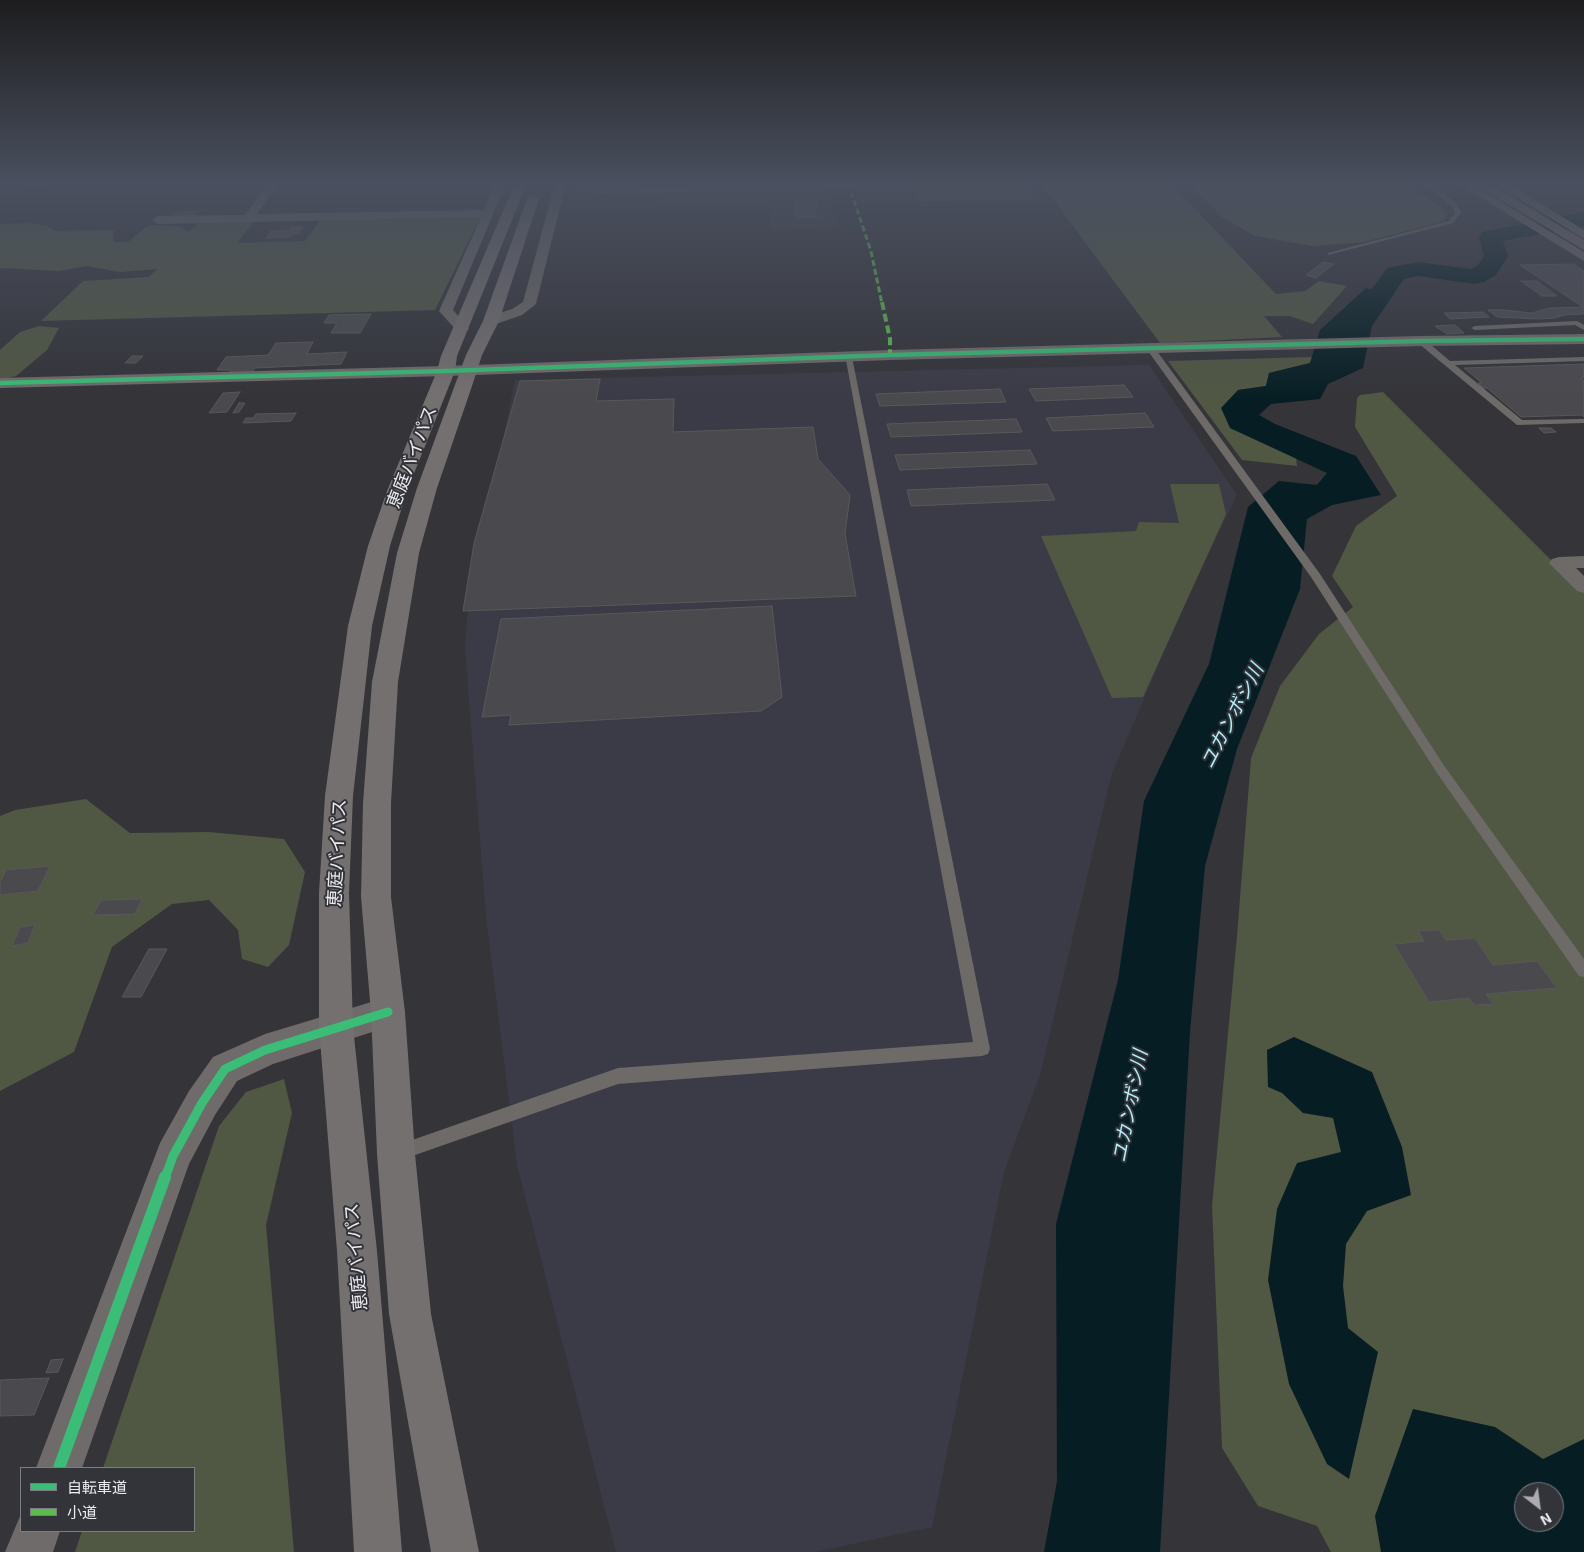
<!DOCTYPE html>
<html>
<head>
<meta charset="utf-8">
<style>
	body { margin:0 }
	#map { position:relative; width:1584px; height:1552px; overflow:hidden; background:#343439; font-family:"Exo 2","Noto Sans JP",sans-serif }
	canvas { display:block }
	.legend { position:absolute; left:20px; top:1467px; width:175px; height:65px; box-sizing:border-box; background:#33333a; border:1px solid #7d7d83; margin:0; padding:6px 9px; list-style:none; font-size:15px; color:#ececf0 }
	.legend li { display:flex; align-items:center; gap:10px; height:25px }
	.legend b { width:25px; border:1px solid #7d7d83 }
	.north { position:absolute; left:1514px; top:1482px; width:50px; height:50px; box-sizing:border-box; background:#33333a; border:1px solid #7d7d83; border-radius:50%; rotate:150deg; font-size:14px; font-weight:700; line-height:20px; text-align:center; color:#ececf0 }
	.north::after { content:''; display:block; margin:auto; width:18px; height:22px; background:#acacb0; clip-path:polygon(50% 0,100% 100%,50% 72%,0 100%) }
</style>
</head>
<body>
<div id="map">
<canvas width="1584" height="1552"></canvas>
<ul class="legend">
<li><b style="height:6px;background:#3abd76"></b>自転車道</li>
<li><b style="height:6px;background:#5cbc4b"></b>小道</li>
</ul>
<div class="north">N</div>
</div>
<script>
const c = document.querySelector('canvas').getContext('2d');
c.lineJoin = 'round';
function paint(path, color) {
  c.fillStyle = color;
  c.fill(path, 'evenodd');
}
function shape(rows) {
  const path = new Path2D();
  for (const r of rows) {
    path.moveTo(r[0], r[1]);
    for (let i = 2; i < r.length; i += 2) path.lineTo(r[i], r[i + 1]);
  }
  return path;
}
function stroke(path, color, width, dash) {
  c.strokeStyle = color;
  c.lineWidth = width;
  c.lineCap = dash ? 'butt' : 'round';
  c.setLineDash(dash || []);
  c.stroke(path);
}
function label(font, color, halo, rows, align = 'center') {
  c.font = font + ' "Exo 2","Noto Sans JP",sans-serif';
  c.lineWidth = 4;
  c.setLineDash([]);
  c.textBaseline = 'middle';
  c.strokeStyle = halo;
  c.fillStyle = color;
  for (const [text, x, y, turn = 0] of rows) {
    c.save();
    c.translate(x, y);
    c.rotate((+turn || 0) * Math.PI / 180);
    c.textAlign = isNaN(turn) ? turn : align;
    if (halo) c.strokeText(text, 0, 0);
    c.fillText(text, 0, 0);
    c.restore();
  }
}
const built = shape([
	[574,183,826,183,838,227,771,229,768,205,565,210],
	[854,183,1033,183,1045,199,860,203],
	[1149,365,1237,495,1181,612,1111,776,1040,1075,1004,1172,932,1527,815,1552,616,1552,517,1165,486,917,465,649,467,618,515,380]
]);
const green = shape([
	[1041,183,1170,183,1276,294,1305,291,1319,281,1347,286,1313,324,1290,316,1264,316,1282,337,1160,343],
	[1189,183,1396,183,1425,195,1441,207,1448,215,1444,221,1364,242,1313,246,1255,236,1222,217],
	[481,216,435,310,41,321,83,281,149,277,157,269,120,272,87,266,59,271,0,268,0,224,29,223,48,226,55,231,113,230,114,242,128,242,147,226,159,225,181,227,189,232,199,222,255,220,237,243,305,241,321,219],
	[39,326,59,328,47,350,16,376,0,380,0,350,20,332],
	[1312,357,1310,363,1269,373,1266,386,1238,390,1230,428,1296,457,1297,466,1242,460,1168,361],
	[1383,392,1584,593,1584,1552,1331,1552,1317,1526,1258,1506,1222,1448,1212,1206,1237,936,1251,758,1280,686,1319,634,1353,607,1332,576,1356,526,1397,496,1355,427,1357,398,1360,395],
	[1524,1492,1554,1492,1554,1522,1524,1522],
	[1170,484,1219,484,1226,514,1143,697,1112,698,1041,536,1136,531,1139,522,1179,523],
	[86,799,130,833,209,832,284,839,305,872,289,945,268,967,242,959,238,930,209,900,172,904,112,947,74,1052,0,1091,0,816,15,810],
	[284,1079,292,1113,266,1225,294,1552,75,1552,82,1531,194,1531,194,1468,103,1468,219,1126,246,1092]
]);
const water = shape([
	[1366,288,1394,294,1372,326,1363,368,1328,384,1320,399,1271,404,1259,415,1275,424,1356,456,1381,495,1332,505,1307,519,1300,589,1237,749,1205,866,1190,1032,1160,1552,1044,1552,1057,1481,1056,1224,1118,980,1144,801,1209,664,1248,507,1279,481,1317,485,1327,473,1230,428,1221,408,1238,390,1266,386,1269,373,1310,363,1320,330],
	[1294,1037,1372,1072,1402,1147,1411,1195,1367,1211,1346,1244,1343,1286,1348,1328,1378,1352,1349,1479,1327,1464,1289,1384,1268,1280,1277,1209,1297,1163,1341,1152,1333,1118,1303,1113,1282,1093,1268,1087,1267,1050],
	[1413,1409,1495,1427,1543,1459,1584,1439,1584,1552,1381,1552,1375,1516],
	[1524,1492,1554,1492,1554,1522,1524,1522]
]);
const river = shape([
	[1584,212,1584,226,1503,241,1508,256,1496,275,1484,282,1475,284,1418,276,1404,279,1388,302,1374,316,1365,345,1361,351,1351,353,1341,351,1337,345,1349,313,1370,292,1387,268,1418,262,1471,269,1478,265,1484,256,1479,237,1482,232,1584,212]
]);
const building = shape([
	[31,183,50,183,45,187,25,187,31,183],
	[909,183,1023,183,1034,198,918,201,909,183],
	[816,197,817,206,796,207,795,198,816,197],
	[795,210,815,210,817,217,796,217,795,210],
	[198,211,194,216,169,217,174,212,198,211],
	[292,227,303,227,298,234,293,234,291,237,266,238,271,231,290,230,292,227],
	[1323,262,1334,264,1316,278,1306,275,1323,262],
	[1573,264,1584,271,1584,314,1565,315,1554,318,1538,319,1497,317,1488,310,1504,310,1532,313,1549,308,1583,307,1520,265,1573,264],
	[1521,281,1537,281,1557,296,1542,296,1521,281],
	[1483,312,1489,317,1450,319,1444,313,1483,312],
	[371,314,360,333,331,333,337,323,324,323,329,315,371,314],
	[1455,325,1464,333,1447,334,1435,326,1455,325],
	[313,342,307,354,347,352,341,364,255,368,251,374,227,375,231,370,217,370,226,357,268,355,276,343,313,342],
	[132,356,143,356,136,363,125,363,132,356],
	[1584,364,1584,378,1581,378,1584,381,1584,417,1582,415,1521,417,1487,388,1483,388,1478,383,1482,383,1464,368,1584,364],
	[600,379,596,401,674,399,673,432,813,427,818,459,850,495,845,534,856,596,463,611,474,543,520,381,600,379],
	[1124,385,1133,397,1036,401,1029,389,1124,385],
	[1000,389,1006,402,880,406,876,394,1000,389],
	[240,392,227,412,209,413,223,393,240,392],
	[239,403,245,403,239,412,233,413,239,403],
	[296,413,291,421,243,423,246,418,253,418,256,414,296,413],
	[1145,413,1154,427,1053,431,1046,418,1145,413],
	[1016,419,1022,432,891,437,887,424,1016,419],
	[1539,428,1551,428,1556,432,1544,433,1539,428],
	[1030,450,1037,464,900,470,895,455,1030,450],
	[1047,484,1055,500,911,506,907,490,1047,484],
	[772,606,782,697,761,711,509,725,511,715,482,717,501,619,772,606],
	[50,866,38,891,0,895,0,882,6,870,50,866],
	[142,899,135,914,93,915,101,900,142,899],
	[35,925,28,943,12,946,20,927,35,925],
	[1439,930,1446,940,1475,938,1493,965,1537,961,1557,988,1486,994,1493,1004,1474,1005,1469,998,1429,1002,1394,944,1424,941,1418,931,1439,930],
	[149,949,167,949,141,997,122,997,149,949],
	[63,1359,58,1372,46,1373,51,1360,63,1359],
	[49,1378,34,1415,0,1416,0,1380,49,1378]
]);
const lane = shape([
	[1422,183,1429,183,1457,204,1461,213,1453,223,1328,255,1328,253,1449,221,1455,213,1452,206,1422,183],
	[850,185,852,188,597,194,594,192,597,190,850,185],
	[1577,321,1584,325,1584,330,1575,325,1475,330,1471,328,1475,326,1577,321],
	[1418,339,1424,339,1450,361,1584,357,1584,361,1455,365,1522,420,1584,419,1584,423,1517,425,1418,343,1418,339],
	[1148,347,1154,347,1320,574,1445,767,1584,959,1584,977,1579,976,1437,773,1311,577,1148,351,1148,347],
	[845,355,852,357,990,1049,988,1054,982,1056,618,1084,398,1161,392,1159,390,1153,392,1147,398,1145,618,1068,973,1042,845,355]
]);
const street = shape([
	[268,183,279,183,257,214,484,210,495,183,506,183,453,310,469,328,467,331,457,331,439,311,481,217,158,224,152,220,158,216,245,215,268,183],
	[555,183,566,183,536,304,522,315,496,324,486,324,484,321,486,318,512,309,523,302,555,183],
	[1457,183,1470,183,1584,252,1584,261,1457,183],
	[1494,183,1507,183,1584,230,1584,239,1494,183],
	[1584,556,1584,568,1576,568,1584,576,1584,593,1577,591,1549,563,1552,559,1559,557,1584,556]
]);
const secondary = shape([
	[1473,183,1488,183,1584,240,1584,250,1473,183],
	[1584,334,1584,344,1421,346,890,360,446,376,0,388,0,378,446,366,890,350,1421,336,1584,334],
	[388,997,400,1001,405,1012,400,1023,273,1064,237,1081,215,1115,189,1164,82,1468,36,1468,160,1143,189,1091,213,1057,265,1034,388,997],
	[21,1514,21,1531,60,1531,53,1552,5,1552,21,1514]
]);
const highway = shape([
	[515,183,527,183,457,356,455,371,407,491,390,546,372,626,353,796,349,893,353,1027,377,1251,402,1552,354,1552,337,1251,319,1027,319,893,325,796,348,626,368,546,387,491,437,371,441,356,515,183],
	[533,195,539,199,499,321,482,355,472,386,437,488,419,553,398,682,391,803,391,897,405,1012,415,1154,431,1314,479,1552,431,1552,389,1314,377,1154,371,1012,361,897,363,803,372,682,397,553,417,488,466,355,483,321,527,199,533,195]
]);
const quietFar1 = shape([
	[848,183,871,251,882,304]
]);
const quiet = shape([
	[882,302,890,339,890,355]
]);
const cyclewayFar2 = shape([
	[0,383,446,371,890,355,1421,341,1584,339]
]);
const cyclewayFar1 = shape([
	[165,1178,173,1156,202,1103,225,1069,265,1050,388,1012]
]);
const cycleway = shape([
	[59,1468,165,1177]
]);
const streetNames = [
	["恵庭バイパス",412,457,-69],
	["恵庭バイパス",337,853,-87],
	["恵庭バイパス",356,1257,-95]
];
const waterNames = [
	["ユカンボシ川",1232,716,-63],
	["ユカンボシ川",1130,1106,-79]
];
paint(built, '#3b3b47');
paint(green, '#505742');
paint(water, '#061e23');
paint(river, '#061e23');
paint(building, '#4a4a4e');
stroke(building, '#58585b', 1);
paint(lane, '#6d6a68');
paint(street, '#6d6a68');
paint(secondary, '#706b6b');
paint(highway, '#757070');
stroke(quietFar1, '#5cbc4b', 3, [6, 3]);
stroke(quiet, '#5cbc4b', 4, [8, 4]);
stroke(cyclewayFar2, '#3abd76', 4.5);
stroke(cyclewayFar1, '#3abd76', 9);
stroke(cycleway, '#3abd76', 12);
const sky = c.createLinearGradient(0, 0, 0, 400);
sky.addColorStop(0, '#1d1d1f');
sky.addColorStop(0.46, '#4a505f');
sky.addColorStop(1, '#4a505f00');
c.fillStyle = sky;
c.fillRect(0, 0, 1584, 400);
label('18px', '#ececf0', '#33333a', streetNames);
label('italic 19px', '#acf0fd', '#33333a', waterNames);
</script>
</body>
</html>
